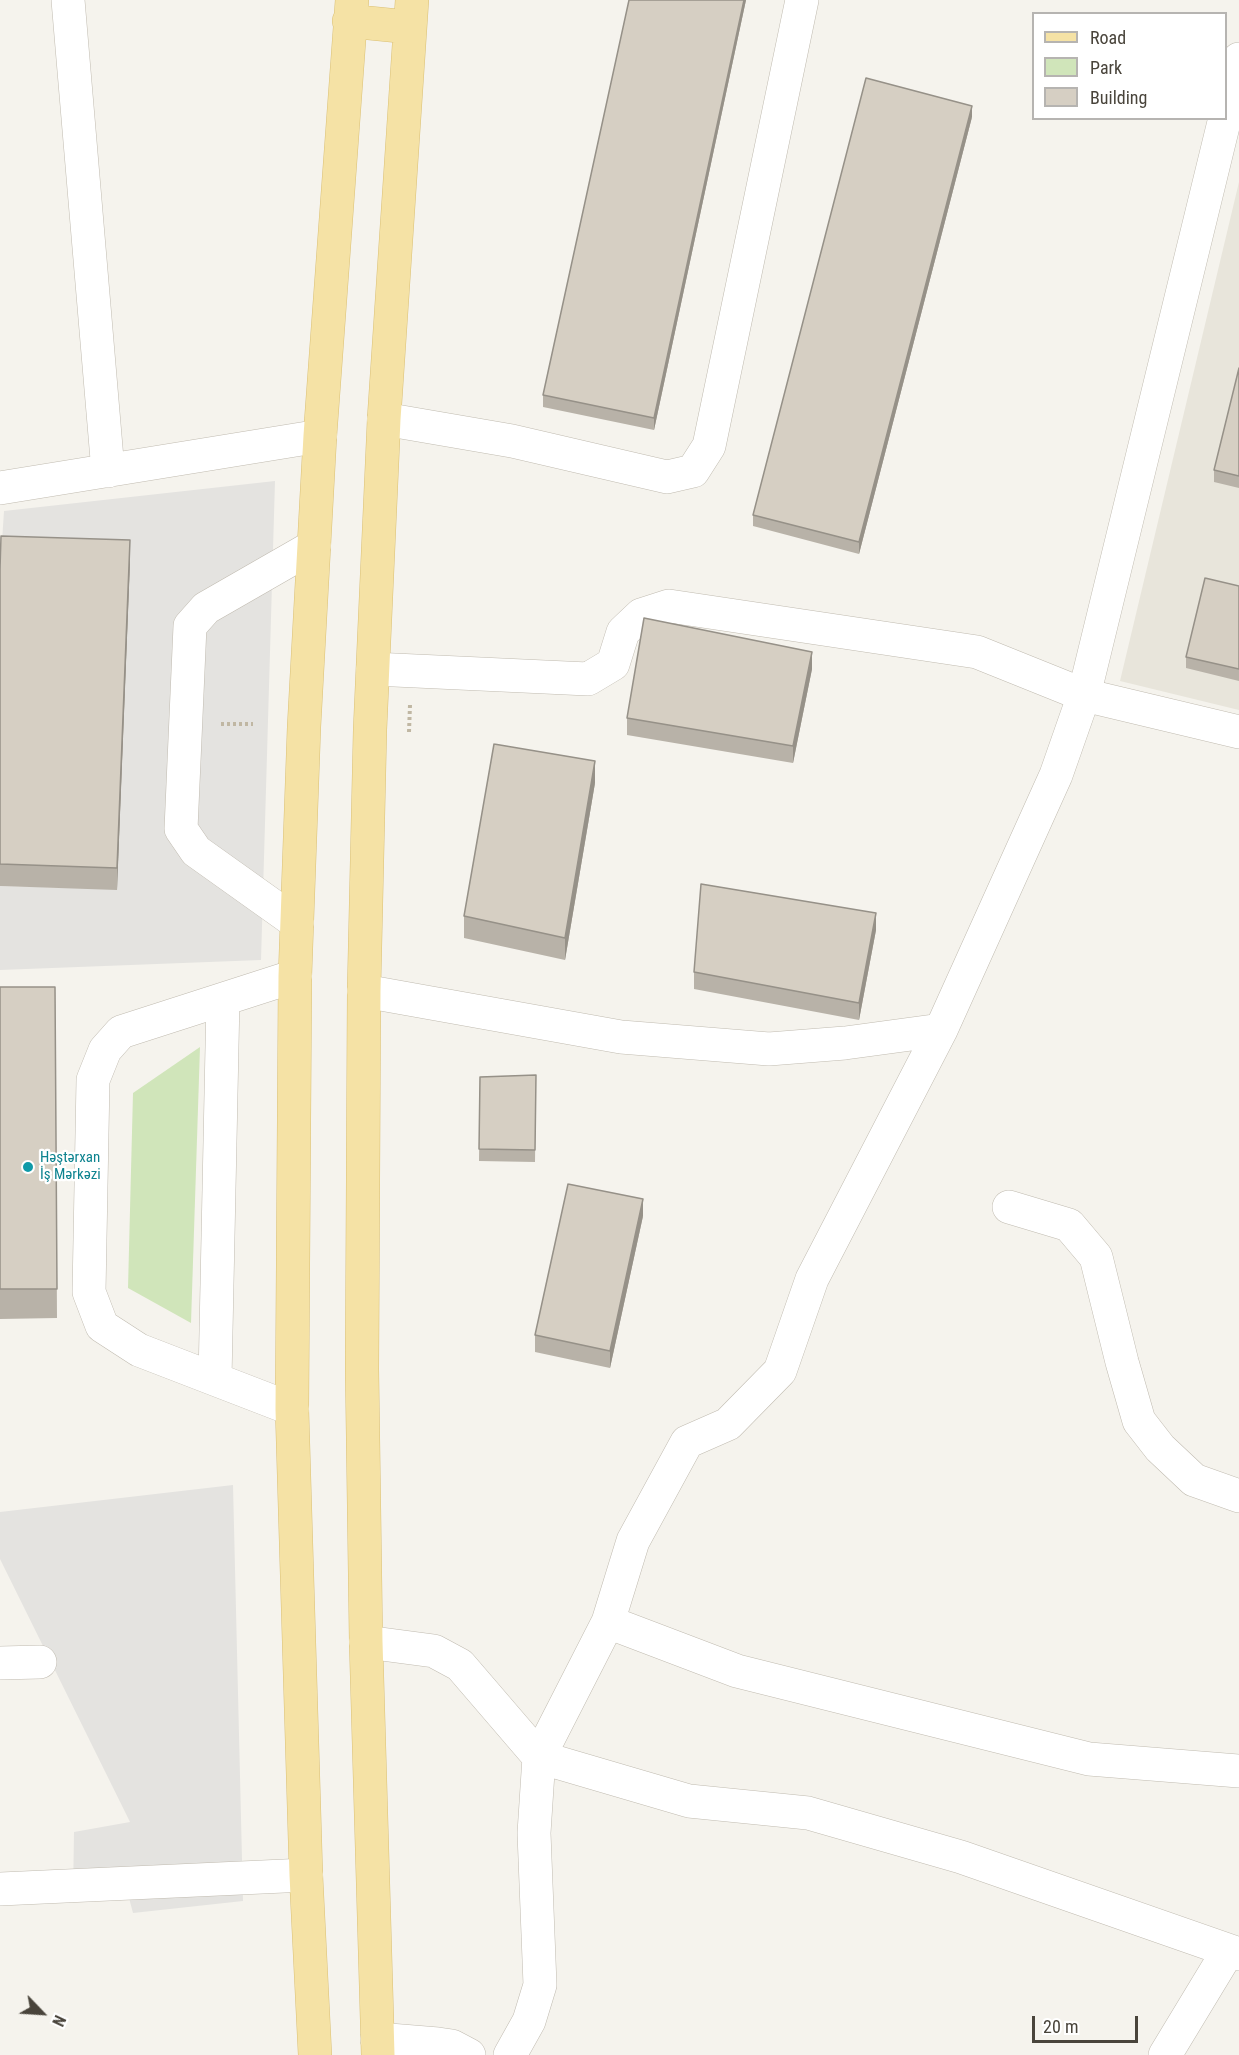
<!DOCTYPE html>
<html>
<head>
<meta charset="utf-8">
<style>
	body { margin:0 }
	#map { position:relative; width:1239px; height:2055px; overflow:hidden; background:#f5f3ed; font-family:"Roboto Condensed",sans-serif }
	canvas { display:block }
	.legend { position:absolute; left:1032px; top:12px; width:195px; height:108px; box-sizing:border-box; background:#fff; border:2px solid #b6b4b1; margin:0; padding:8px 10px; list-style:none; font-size:18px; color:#49443b }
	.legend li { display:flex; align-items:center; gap:12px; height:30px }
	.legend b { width:30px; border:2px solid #b6b4b1 }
	.north { position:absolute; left:12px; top:1983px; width:60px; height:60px; -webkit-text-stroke:4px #fff; paint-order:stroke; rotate:115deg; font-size:16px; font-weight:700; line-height:24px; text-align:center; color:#49443b }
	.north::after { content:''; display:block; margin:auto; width:21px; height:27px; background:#49443b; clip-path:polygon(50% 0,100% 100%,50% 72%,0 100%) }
	.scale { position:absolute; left:1032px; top:2016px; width:106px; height:27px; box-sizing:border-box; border:3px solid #49443b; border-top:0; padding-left:8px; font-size:18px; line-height:21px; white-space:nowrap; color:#49443b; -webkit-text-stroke:4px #fff; paint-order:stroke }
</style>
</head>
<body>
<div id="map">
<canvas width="1239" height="2055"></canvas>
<ul class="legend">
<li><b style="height:8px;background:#f5e2a5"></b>Road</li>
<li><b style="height:16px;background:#d0e5ba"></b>Park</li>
<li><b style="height:16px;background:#d6cfc3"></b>Building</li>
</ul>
<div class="north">N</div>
<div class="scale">20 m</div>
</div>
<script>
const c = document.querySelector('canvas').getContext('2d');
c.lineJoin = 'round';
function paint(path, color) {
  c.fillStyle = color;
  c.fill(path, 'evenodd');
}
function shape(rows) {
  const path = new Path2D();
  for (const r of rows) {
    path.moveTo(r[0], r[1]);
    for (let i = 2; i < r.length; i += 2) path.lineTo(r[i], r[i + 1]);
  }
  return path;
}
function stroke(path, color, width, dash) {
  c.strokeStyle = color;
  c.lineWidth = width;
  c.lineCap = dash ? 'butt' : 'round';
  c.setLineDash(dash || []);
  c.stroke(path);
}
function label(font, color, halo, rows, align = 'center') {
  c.font = font + ' "Roboto Condensed",sans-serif';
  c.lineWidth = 4.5;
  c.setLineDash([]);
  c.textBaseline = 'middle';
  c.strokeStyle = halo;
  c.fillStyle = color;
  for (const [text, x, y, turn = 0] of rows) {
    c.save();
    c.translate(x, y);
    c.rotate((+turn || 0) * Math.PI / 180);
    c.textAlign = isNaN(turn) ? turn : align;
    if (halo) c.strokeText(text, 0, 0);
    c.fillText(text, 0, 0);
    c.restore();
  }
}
const residential = shape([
	[1239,182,1239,710,1120,681]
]);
const green = shape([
	[200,1047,191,1323,128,1288,133,1093]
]);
const parking = shape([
	[275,481,261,960,0,970,0,886,117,889,130,562,1,557,4,511],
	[233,1485,243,1901,133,1913,125,1883,73,1896,74,1832,130,1822,0,1559,0,1512]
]);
const path = shape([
	[221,724,253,724],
	[409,732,410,705]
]);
const minor = shape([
	[68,0,108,471],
	[1226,115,1239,59],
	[384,419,512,441,667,477,693,471,709,446,802,0],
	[0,488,320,436],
	[373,669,588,679,613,664,623,632,641,615,669,606,977,652,1084,695,1239,732],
	[297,923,196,851,181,829,190,626,206,608,314,546],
	[364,991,621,1037,769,1049,845,1043,941,1030],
	[1009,1207,1069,1225,1096,1257,1122,1362,1139,1421,1160,1448,1194,1480,1239,1496],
	[215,1379,223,999],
	[292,1409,139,1350,102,1326,89,1292,93,1080,105,1050,121,1032,295,976],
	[608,1622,737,1671,1089,1759,1239,1771],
	[366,1642,434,1651,460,1665,539,1757,689,1801,808,1813,961,1857,1239,1954],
	[0,1663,40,1662],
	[0,1889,306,1875],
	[377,2039,438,2044,452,2046,469,2055],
	[510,2055,529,2021,540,1985,534,1833,539,1757,608,1622,633,1541,687,1442,728,1424,780,1371,812,1279,941,1030,1056,775,1084,695,1225,118],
	[1165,2055,1228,1951]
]);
const major = shape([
	[349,21,409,27],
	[315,2055,306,1875,292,1409,295,976,304,727,320,436,352,0],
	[378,2055,366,1642,362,1369,364,991,370,730,384,419,412,0]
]);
const wall = shape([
	[629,0,746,0,654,430,543,407,543,395],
	[972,117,859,554,753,526,753,515],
	[1239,368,1239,488,1214,482,1214,470],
	[130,562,117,890,0,886,0,569],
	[1239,586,1239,681,1186,668,1186,657],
	[812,669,793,763,627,735,627,718],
	[595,783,565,960,464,938,464,916],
	[876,930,859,1020,694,989,694,972],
	[0,987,55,987,57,1318,0,1319],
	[536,1075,535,1162,479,1161,480,1077],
	[643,1216,610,1368,535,1352,535,1335]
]);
const shadedWall = shape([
	[744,0,746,0,654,430,654,418],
	[972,106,972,117,859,554,859,542],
	[130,540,130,562,117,890,117,868],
	[812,652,812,669,793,763,793,746],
	[595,761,595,783,565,960,565,938],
	[876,913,876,930,859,1020,859,1003],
	[643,1199,643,1216,610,1368,610,1351]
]);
const building = shape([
	[629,0,744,0,654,418,543,395,629,0],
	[866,78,972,106,859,542,753,515,866,78],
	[1239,368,1239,476,1214,470,1239,368],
	[1,536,130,540,117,868,0,864,0,569,1,536],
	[1205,578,1239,586,1239,669,1186,657,1205,578],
	[644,618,812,652,793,746,627,718,644,618],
	[494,744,595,761,565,938,464,916,494,744],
	[701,884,876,913,859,1003,694,972,701,884],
	[0,987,55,987,57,1289,0,1289,0,987],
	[536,1075,535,1150,479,1149,480,1077,536,1075],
	[568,1184,643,1199,610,1351,535,1335,568,1184]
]);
const markers = [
	[28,1167,6,"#0f9aa8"]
];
const cultureNames = [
	["Həştərxan",40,1158],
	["İş Mərkəzi",40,1175]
];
paint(residential, '#e8e5db');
paint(green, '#d0e5ba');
paint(parking, '#e4e3e0');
stroke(minor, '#c0bbb0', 34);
stroke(major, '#dac076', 34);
stroke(path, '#c0b7a3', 4, [3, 3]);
stroke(minor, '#fff', 33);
stroke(major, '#f5e2a5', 33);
paint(wall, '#b8b2a8');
paint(shadedWall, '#969188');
paint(building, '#d6cfc3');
stroke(building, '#969188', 1.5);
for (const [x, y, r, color] of markers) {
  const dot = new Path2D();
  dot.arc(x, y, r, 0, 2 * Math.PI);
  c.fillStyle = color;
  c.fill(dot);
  stroke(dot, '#fff', 2);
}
label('15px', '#0d838f', '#fff', cultureNames, 'left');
</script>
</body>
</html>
